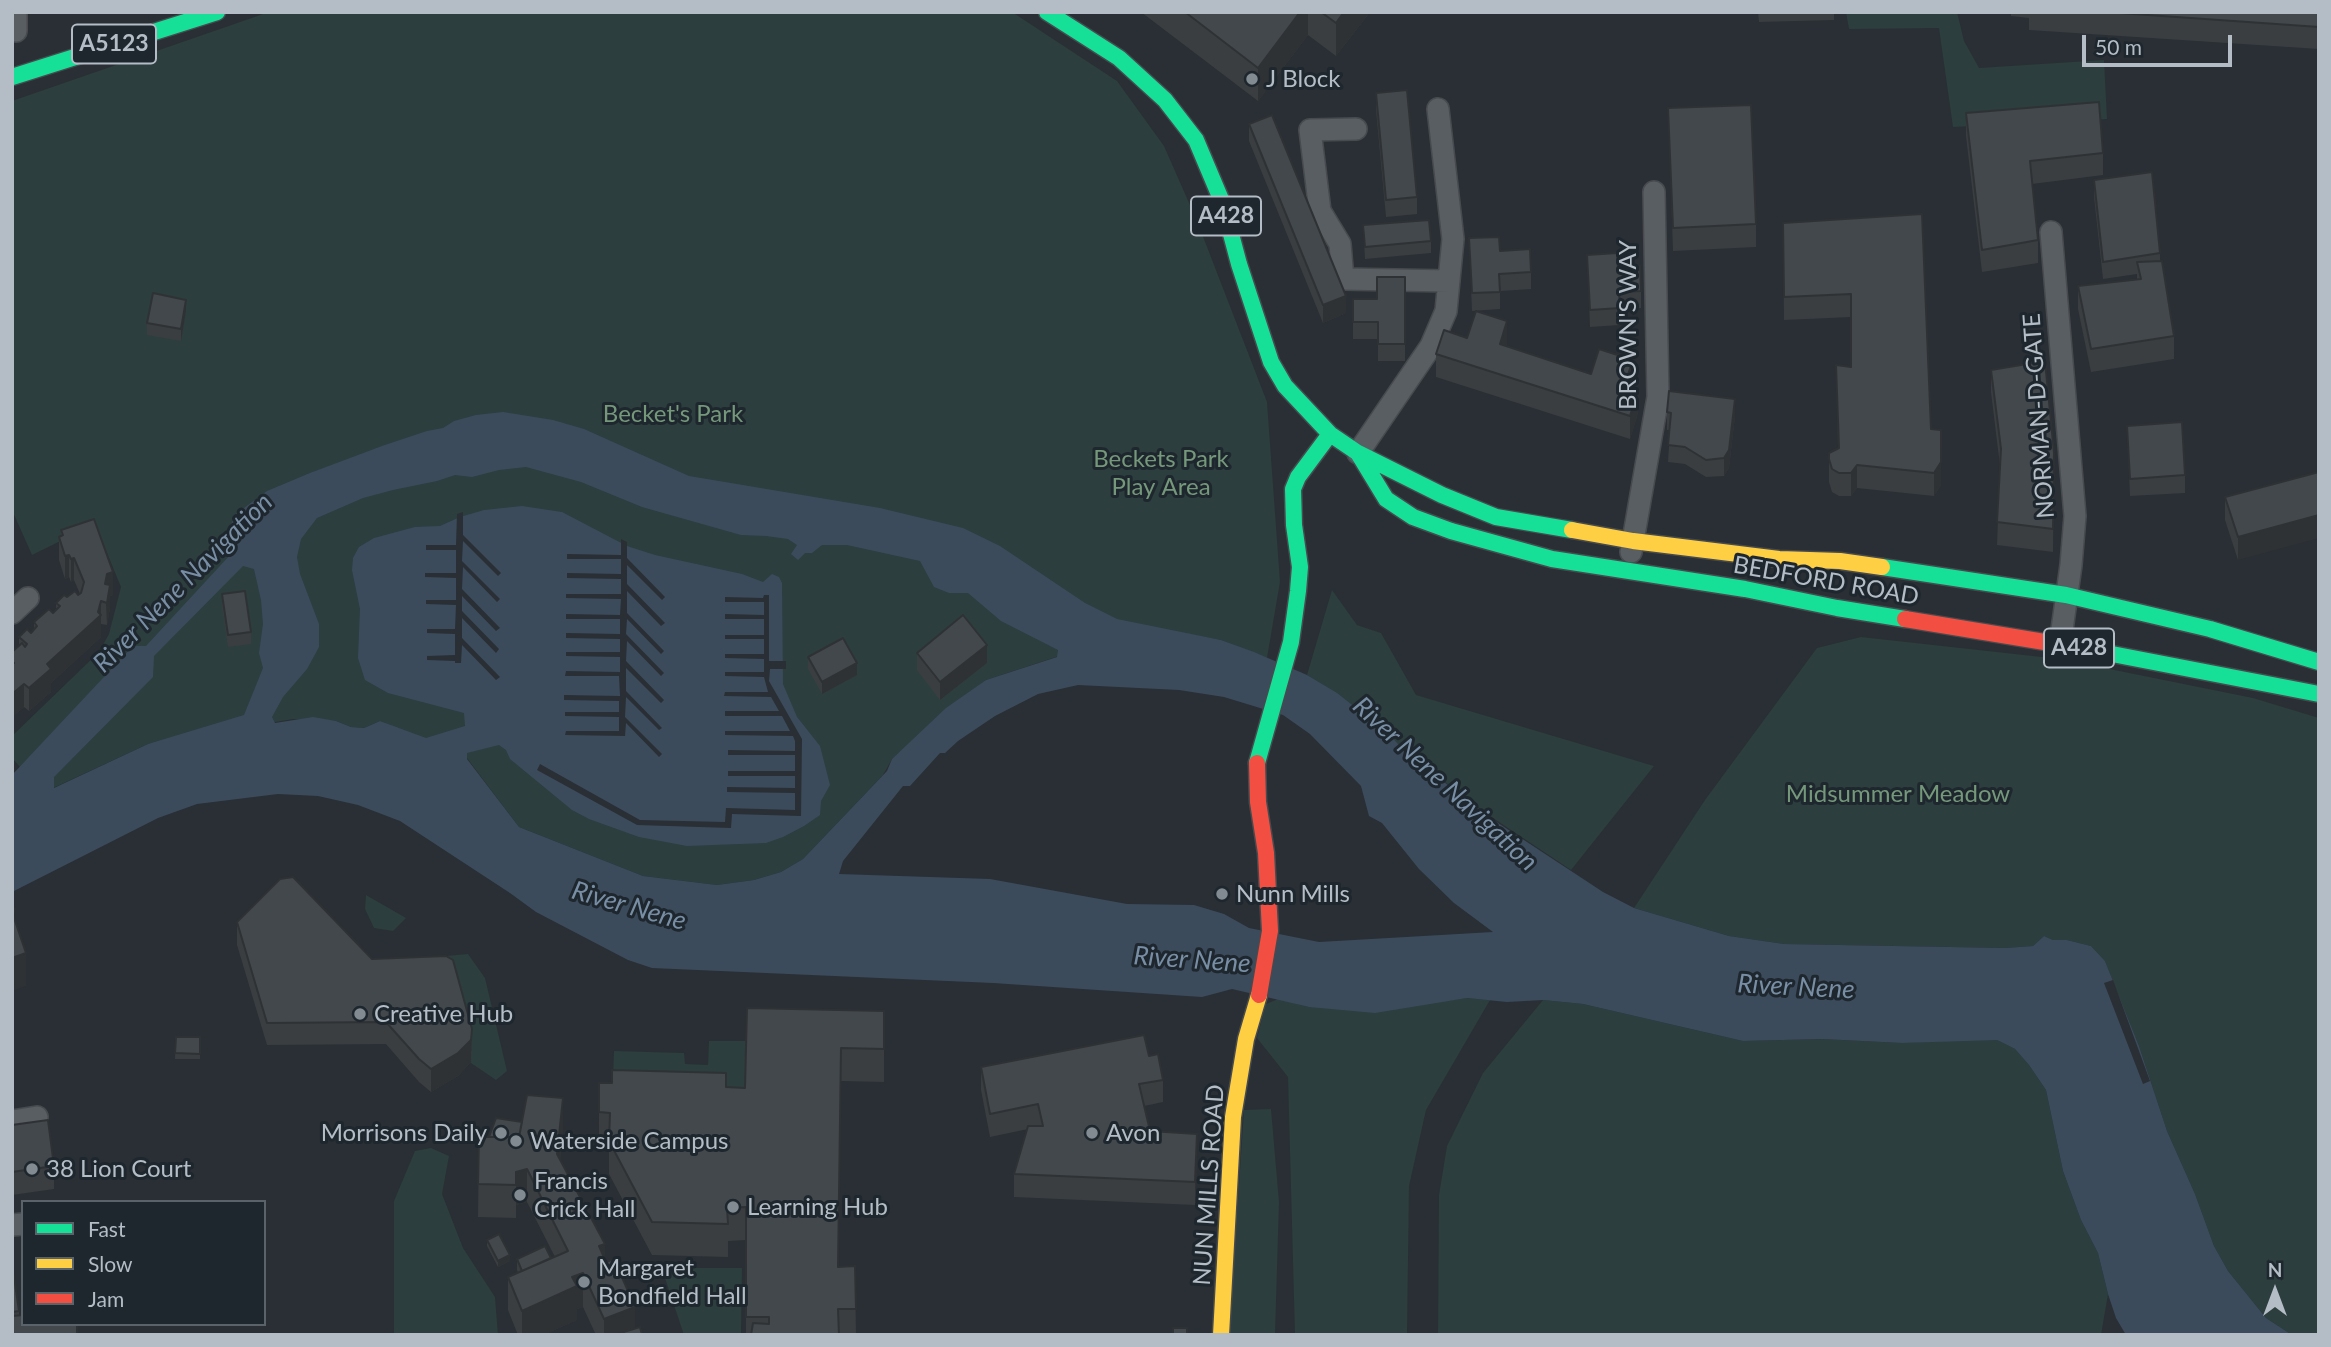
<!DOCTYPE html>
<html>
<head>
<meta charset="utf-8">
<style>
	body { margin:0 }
	#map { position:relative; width:2331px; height:1347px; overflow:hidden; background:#292f34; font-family:Lato,sans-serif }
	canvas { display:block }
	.frame { position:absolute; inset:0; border:14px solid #b4bcc5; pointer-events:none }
	.legend { position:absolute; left:21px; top:1200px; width:245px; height:126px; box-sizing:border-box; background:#1e262e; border:2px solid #5a626a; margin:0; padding:9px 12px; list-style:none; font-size:21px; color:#b4bcc5 }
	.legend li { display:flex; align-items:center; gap:14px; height:35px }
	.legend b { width:35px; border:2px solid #5a626a }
	.north { position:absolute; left:2240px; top:1256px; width:70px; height:70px; -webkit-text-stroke:5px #1e262e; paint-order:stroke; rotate:0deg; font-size:19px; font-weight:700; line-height:28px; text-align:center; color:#b4bcc5 }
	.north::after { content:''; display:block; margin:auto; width:24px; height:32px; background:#b4bcc5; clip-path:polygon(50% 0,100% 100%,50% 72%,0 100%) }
	.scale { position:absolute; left:2082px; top:35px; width:150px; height:32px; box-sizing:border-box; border:4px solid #b4bcc5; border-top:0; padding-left:9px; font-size:21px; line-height:24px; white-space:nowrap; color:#b4bcc5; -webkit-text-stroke:5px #1e262e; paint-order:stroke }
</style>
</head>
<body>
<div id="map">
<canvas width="2331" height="1347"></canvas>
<div class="frame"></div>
<ul class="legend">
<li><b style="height:9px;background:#16e098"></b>Fast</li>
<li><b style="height:9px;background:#ffcf43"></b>Slow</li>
<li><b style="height:9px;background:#f24e42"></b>Jam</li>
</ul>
<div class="north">N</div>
<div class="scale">50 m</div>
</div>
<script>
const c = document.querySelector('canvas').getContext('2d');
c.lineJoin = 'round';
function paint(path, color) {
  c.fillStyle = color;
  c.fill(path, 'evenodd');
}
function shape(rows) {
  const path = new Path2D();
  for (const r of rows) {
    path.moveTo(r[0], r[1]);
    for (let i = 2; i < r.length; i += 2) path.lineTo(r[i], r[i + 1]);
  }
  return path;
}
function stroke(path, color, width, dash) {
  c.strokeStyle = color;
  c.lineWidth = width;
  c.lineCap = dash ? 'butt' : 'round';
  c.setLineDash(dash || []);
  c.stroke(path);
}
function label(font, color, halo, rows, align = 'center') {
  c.font = font + ' Lato,sans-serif';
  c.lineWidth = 6;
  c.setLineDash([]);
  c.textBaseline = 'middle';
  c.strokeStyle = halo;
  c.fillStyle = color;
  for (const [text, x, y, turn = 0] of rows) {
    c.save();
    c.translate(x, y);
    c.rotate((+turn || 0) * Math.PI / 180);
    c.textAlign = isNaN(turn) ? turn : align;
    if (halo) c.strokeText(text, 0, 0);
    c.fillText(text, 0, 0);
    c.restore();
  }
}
const green = shape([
	[269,12,1012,12,1117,81,1164,146,1197,221,1267,402,1280,582,1267,658,1221,640,1147,627,986,680,892,759,883,775,803,859,781,872,754,880,717,885,643,876,519,827,467,758,380,721,364,728,351,727,336,721,293,719,148,744,53,788,20,767,12,758,12,736,99,652,109,634,121,587,95,524,32,555,12,510,12,101],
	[1846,12,1957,12,1964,41,1979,68,2104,60,2107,119,1953,127,1939,28,1849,29],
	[1332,590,1357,625,1381,633,1416,695,1654,766,1571,870,1490,816,1405,752,1368,716,1307,675],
	[1861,637,2060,659,2253,698,2319,718,2319,1335,2292,1335,2266,1318,2228,1271,2214,1246,2195,1194,2167,1131,2139,1046,2105,961,2091,946,2067,940,2053,940,2044,936,2033,946,2005,948,1784,944,1729,936,1634,908,1705,800,1817,648],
	[366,895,406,918,393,931,374,928,365,909],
	[468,954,485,978,507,1071,496,1080,471,1063,434,957],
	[1467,998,1490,1000,1426,1110,1409,1186,1407,1335,1295,1335,1288,1077,1257,1038,1266,1004,1278,999,1309,1007,1422,1004],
	[1543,1000,1583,1004,1743,1041,1822,1039,1902,1043,1979,1039,1997,1040,2015,1049,2029,1065,2046,1090,2063,1171,2081,1220,2098,1253,2108,1294,2101,1335,1438,1335,1439,1195,1447,1146,1483,1073],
	[709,1041,747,1041,745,1121,612,1103,614,1051,684,1053,685,1064,708,1065],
	[1271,1109,1279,1202,1275,1335,1229,1335,1244,1110],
	[431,1148,449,1156,442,1194,463,1248,495,1297,498,1335,394,1335,394,1201,415,1151],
	[667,1268,742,1268,741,1335,684,1335,663,1272]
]);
const water = shape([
	[503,412,553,420,584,429,689,476,880,508,963,528,1000,546,1085,603,1117,619,1221,640,1254,652,1307,675,1337,693,1389,734,1405,752,1492,819,1603,892,1634,908,1729,936,1784,944,2005,948,2033,946,2044,936,2053,940,2067,940,2091,946,2105,961,2139,1046,2167,1131,2195,1194,2214,1246,2228,1271,2266,1318,2292,1335,2126,1335,2116,1318,2108,1294,2098,1253,2081,1220,2063,1171,2046,1090,2029,1065,2015,1049,1997,1040,1902,1043,1822,1039,1743,1041,1583,1004,1543,1000,1507,1002,1467,998,1375,1013,1309,1007,1232,989,1202,997,993,983,652,968,628,960,536,912,510,893,400,821,358,805,318,796,278,794,197,804,158,818,12,892,12,775,133,646,146,646,230,555,228,530,236,514,267,491,310,473,382,446,427,431,443,428,454,421,476,415],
	[526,467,581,482,642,507,741,535,766,536,788,539,797,545,791,554,798,560,805,553,812,553,822,545,847,545,920,561,934,587,949,593,968,593,1001,621,1058,650,1057,657,986,680,946,708,892,759,887,771,803,859,781,872,754,880,717,885,643,876,519,827,467,759,467,753,499,745,506,750,510,759,572,810,589,819,639,837,687,846,766,843,783,837,804,826,820,815,821,801,830,785,820,746,797,717,783,684,782,583,779,577,772,574,763,582,742,574,655,555,627,546,562,512,522,506,484,510,460,517,440,526,415,527,374,538,359,547,353,558,352,570,360,609,358,658,365,680,388,693,464,713,465,726,426,738,380,721,364,728,351,727,336,721,313,717,275,723,272,717,283,697,307,669,319,647,319,624,300,574,297,557,301,539,317,518,363,498,393,490,437,481,455,475,472,477,499,470],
	[243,566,254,569,261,600,263,624,259,653,263,668,244,715,148,744,54,788,54,777,153,677,154,656],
	[1078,685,1179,690,1224,697,1283,715,1310,734,1361,786,1369,816,1382,823,1419,869,1454,903,1493,932,1319,942,1249,928,1224,914,1194,905,1127,904,990,879,839,874,843,861,903,786,910,786,940,753,945,753,958,741,995,716,1038,694]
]);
const pier = shape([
	[463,512,463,535,501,573,498,576,463,541,462,561,500,599,497,602,463,567,462,589,500,628,496,631,462,596,462,611,499,649,496,653,462,618,462,638,500,677,496,680,462,645,461,663,455,663,455,661,427,660,427,656,455,655,455,634,427,633,427,629,455,629,456,605,426,604,426,600,456,600,456,578,425,577,425,573,456,573,456,550,426,550,426,545,456,545,457,514],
	[621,539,627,542,627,558,665,597,662,600,627,565,627,584,665,623,661,626,627,591,627,613,664,651,661,654,627,619,626,634,664,673,661,676,627,641,626,661,664,700,661,703,626,668,626,691,662,728,659,730,626,697,625,717,662,754,659,757,626,723,625,736,565,735,566,731,619,731,619,717,565,716,565,712,619,712,619,701,564,700,564,695,620,696,619,676,565,676,566,671,620,672,620,657,566,656,566,652,620,652,620,639,566,638,566,633,620,634,620,619,566,619,566,614,620,615,621,599,566,598,566,594,621,594,621,579,567,578,567,573,621,574,621,559,567,559,567,554,621,555],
	[764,595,769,595,769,661,786,661,786,669,770,669,769,681,802,739,801,816,732,814,731,828,637,825,537,770,540,764,640,820,725,822,726,808,795,810,795,793,727,792,727,787,795,788,795,776,728,776,728,771,795,771,795,755,728,755,728,750,795,751,795,741,793,736,725,735,725,731,790,731,782,716,725,716,725,711,779,711,771,697,724,696,725,692,768,692,764,677,725,676,725,672,764,672,764,659,725,658,725,654,764,654,764,639,725,639,725,635,764,635,764,619,725,619,725,614,764,615,764,602,725,602,725,597,763,598],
	[2113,980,2150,1081,2143,1084,2104,983]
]);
const street = shape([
	[16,12,16,31],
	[1356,129,1310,130,1320,211,1340,244,1343,279,1449,281],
	[2051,232,2075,516,2071,565,2060,644],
	[1358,453,1431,346,1446,311,1453,239,1438,109],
	[1631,552,1658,397,1654,192],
	[12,613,28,598],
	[12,1121,37,1117],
	[12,1225,23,1224]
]);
const fast = shape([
	[1047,12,1119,58,1165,100,1196,140,1223,204,1239,264,1271,362,1285,386,1330,434,1358,453,1442,495,1496,517,1572,530],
	[12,77,217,12],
	[1358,453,1386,499,1413,517,1451,531,1552,559,1745,589,1837,608,1905,619],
	[1882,567,2066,595,2210,629,2319,662],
	[2081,648,2319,694],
	[1257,763,1291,642,1298,591,1300,567,1294,525,1293,489,1298,477,1330,434]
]);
const slow = shape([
	[1572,530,1633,541,1779,559,1840,561,1882,567],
	[1221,1335,1233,1117,1246,1039,1259,995]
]);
const jam = shape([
	[1905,619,2081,648],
	[1257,763,1258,802,1266,853,1270,931,1259,995]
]);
const wall = shape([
	[1141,12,1370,12,1336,56,1308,35,1258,101],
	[1758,12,1834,12,1834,20,1759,22],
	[2011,12,2319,12,2319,49,2029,30,2029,18,2011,16],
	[1376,93,1417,197,1417,214,1386,217,1376,110],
	[1668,108,1756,224,1756,247,1673,251],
	[1966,113,2103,153,2103,175,2032,184,2038,240,2038,263,1982,272,1966,136],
	[1249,124,1346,313,1323,323,1249,141],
	[2094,180,2160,253,2160,261,2174,336,2174,359,2091,372,2078,309,2078,286,2137,280,2137,274,2103,279,2094,197],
	[1922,214,1931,429,1941,485,1934,496,1857,488,1851,496,1839,496,1832,492,1829,482,1829,459,1838,448,1836,365,1851,367,1851,317,1784,320,1783,223],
	[1363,225,1431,241,1431,253,1365,259],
	[1469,238,1500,251,1531,272,1531,289,1500,291,1500,309,1472,311],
	[1587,255,1618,267,1641,291,1641,308,1620,310,1620,325,1590,327],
	[1405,277,1405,361,1378,361,1378,339,1353,339,1353,299,1377,299],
	[186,311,181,341,147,335,147,323],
	[1467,338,1507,344,1506,346,1591,374,1633,383,1631,388,1638,413,1630,439,1436,377,1436,354],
	[1991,370,2054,453,2053,552,1997,545,2000,466,1991,392],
	[1667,412,1735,416,1729,468,1724,476,1706,477,1685,464,1668,462,1670,430,1667,430],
	[2127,426,2185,475,2185,493,2130,496],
	[2319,472,2238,560,2225,520,2225,497],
	[61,530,113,595,110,596,110,608,107,625,101,624,101,637,51,683,51,692,29,711,24,707,12,717,12,652,19,645,19,637,31,633,34,629,34,622,53,613,56,609,56,603,67,597,80,594,74,580,71,582,69,577,65,579,59,560,59,537,61,536],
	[222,594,251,632,251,644,228,647,222,606],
	[917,653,987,663,940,700,917,670],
	[808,657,857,675,822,694,808,669],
	[237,922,372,959,472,1052,471,1062,458,1076,431,1092,419,1082,386,1044,267,1045,237,945],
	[884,1011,884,1082,841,1081,838,1267,855,1266,856,1335,746,1335,746,1240,728,1241,728,1257,652,1255,609,1174,609,1146,599,1145,599,1083,745,1088],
	[176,1037,200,1037,200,1059,175,1059],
	[1149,1056,1163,1080,1163,1102,1144,1106,1150,1131,1197,1156,1195,1205,1014,1197,1014,1174,1028,1129,990,1137,981,1090,981,1067],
	[12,1125,54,1166,54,1189,12,1195],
	[563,1132,560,1160,635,1329,642,1335,596,1335,583,1307,577,1309,577,1320,543,1335,518,1335,508,1310,508,1277,518,1273,517,1270,517,1259,551,1258,555,1257,527,1202,516,1205,516,1218,478,1217,479,1137],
	[487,1240,510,1261,498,1267,487,1246],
	[12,1263,19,1311,19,1316,12,1335]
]);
const shadedWall = shape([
	[1300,12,1308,12,1308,35,1258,101,1258,68],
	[1344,12,1370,12,1336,56,1336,23],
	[1346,296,1346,313,1323,323,1323,305],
	[186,300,186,311,181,341,181,329],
	[1507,321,1507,344,1500,367,1500,344],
	[1633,360,1633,383,1624,409,1624,386],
	[1638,391,1638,413,1630,439,1630,416],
	[1735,399,1735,416,1729,468,1724,476,1724,458],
	[1941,462,1941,485,1934,496,1934,473],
	[1857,465,1857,488,1851,496,1851,473],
	[2319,515,2319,538,2238,560,2238,537],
	[69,555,69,577,65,579,65,556],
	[74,558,74,580,71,582,71,559],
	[113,572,113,595,110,596,110,608,107,625,105,584,107,574],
	[101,601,101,637,51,683,51,692,29,711,29,688,47,664,98,612],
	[987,645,987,663,940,700,940,682],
	[857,663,857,675,822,694,822,682],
	[24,684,24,707,12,717,12,694],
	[26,953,26,986,12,991,12,958],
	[472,1029,471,1062,458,1076,431,1092,431,1069],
	[563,1098,563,1132,557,1188,557,1154],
	[1197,1134,1197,1156,1195,1205,1195,1182],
	[527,1169,527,1202,516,1205,516,1218,516,1172],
	[605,1244,605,1277,599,1246],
	[510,1255,510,1261,498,1267,498,1261],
	[583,1273,583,1307,577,1309,577,1320,543,1335,522,1335,522,1311,572,1277],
	[635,1307,635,1335,604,1335,604,1319]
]);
const building = shape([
	[1185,12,1300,12,1258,68,1185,12],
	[1321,12,1344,12,1336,23,1321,12],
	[2105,12,2319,12,2319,27,2105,12],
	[1407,90,1417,197,1386,200,1376,93,1407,90],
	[2099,102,2103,153,2030,161,2038,240,1982,250,1966,113,2099,102],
	[1751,105,1756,224,1673,228,1668,108,1751,105],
	[1272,115,1346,296,1323,305,1249,124,1272,115],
	[2152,172,2160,253,2103,262,2094,180,2152,172],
	[1922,214,1931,429,1941,430,1941,462,1934,473,1857,465,1851,473,1839,473,1832,469,1829,459,1829,453,1839,448,1836,365,1851,367,1851,294,1784,297,1783,223,1922,214],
	[1429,220,1431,241,1365,247,1363,225,1429,220],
	[1499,237,1500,251,1530,249,1531,272,1499,274,1500,292,1472,293,1469,238,1499,237],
	[1617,253,1618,267,1640,266,1641,291,1619,292,1620,308,1590,310,1587,255,1617,253],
	[2162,261,2174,336,2091,349,2078,286,2141,279,2137,262,2162,261],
	[1377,277,1405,277,1405,344,1378,344,1378,322,1353,322,1353,299,1377,299,1377,277],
	[153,293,186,300,181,329,147,323,153,293],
	[1476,311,1507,321,1500,344,1591,374,1599,349,1633,360,1624,386,1638,391,1630,416,1436,354,1444,330,1467,338,1476,311],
	[2045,361,2054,453,2053,529,1997,522,2001,449,1991,370,2045,361],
	[1669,391,1735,399,1729,450,1724,458,1706,460,1685,447,1668,445,1671,413,1667,412,1669,391],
	[2182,422,2185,475,2130,479,2127,426,2182,422],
	[2319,472,2319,515,2238,537,2225,497,2319,472],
	[94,519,113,572,107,574,105,584,110,585,107,603,101,601,98,612,101,615,47,664,51,669,29,688,24,684,12,694,12,664,14,663,12,661,12,652,22,643,25,647,27,644,19,637,27,629,31,633,37,626,34,622,49,609,53,613,60,606,56,603,64,595,67,597,75,591,78,595,81,593,84,582,74,558,71,559,69,555,65,556,59,537,63,535,61,530,94,519],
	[245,591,251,632,228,635,222,594,245,591],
	[963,615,987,645,940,682,917,653,963,615],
	[843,638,857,663,822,682,808,657,843,638],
	[293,877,372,959,446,956,453,960,472,1029,471,1040,458,1053,431,1069,419,1059,386,1022,267,1023,237,922,280,879,293,877],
	[12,907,15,909,13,915,26,953,12,958,12,907],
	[747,1008,884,1011,884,1049,841,1048,838,1267,855,1266,856,1309,838,1309,839,1335,751,1335,753,1323,769,1324,769,1317,746,1317,746,1207,727,1208,728,1224,652,1222,609,1141,610,1113,599,1112,599,1083,612,1083,612,1070,726,1073,726,1087,745,1088,747,1008],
	[1144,1035,1149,1056,1158,1054,1163,1080,1139,1084,1150,1131,1197,1134,1195,1182,1014,1174,1028,1126,1043,1126,1038,1104,990,1114,981,1067,1144,1035],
	[176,1037,200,1037,200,1054,175,1053,176,1037],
	[527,1095,563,1098,557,1154,605,1244,599,1246,606,1262,614,1259,635,1307,604,1319,583,1273,572,1277,577,1286,522,1311,508,1277,568,1251,527,1169,516,1172,516,1185,478,1184,479,1137,519,1137,527,1095],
	[496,1118,522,1122,519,1137,489,1137,496,1118],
	[48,1120,54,1166,12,1172,12,1125,48,1120],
	[499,1234,510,1255,498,1261,487,1240,499,1234],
	[545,1246,551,1258,522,1271,517,1259,545,1246],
	[12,1263,19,1311,12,1312,12,1263],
	[23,1315,23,1324,77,1324,77,1335,12,1335,12,1316,23,1315],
	[640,1327,642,1335,614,1335,640,1327],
	[1173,1328,1187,1328,1187,1335,1173,1335,1173,1328]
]);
const markers = [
	[1252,79,7,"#838b92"],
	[1222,894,7,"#838b92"],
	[360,1014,7,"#838b92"],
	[501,1133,7,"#838b92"],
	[1092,1133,7,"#838b92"],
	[516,1141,7,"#838b92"],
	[32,1169,7,"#838b92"],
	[520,1195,7,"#838b92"],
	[733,1207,7,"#838b92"],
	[584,1282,7,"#838b92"]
];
const shields = [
	[114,44,84],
	[1226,216,70],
	[2079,648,70]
];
const shieldNames = [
	["A5123",114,44],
	["A428",1226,216],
	["A428",2079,648]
];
const poiNames = [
	["J Block",1266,79],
	["Nunn Mills",1236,894],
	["Creative Hub",374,1014],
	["Morrisons Daily",487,1133,"right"],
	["Avon",1106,1133],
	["Waterside Campus",530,1141],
	["38 Lion Court",46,1169],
	["Francis",534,1181],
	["Crick Hall",534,1209],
	["Learning Hub",747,1207],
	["Margaret",598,1268],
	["Bondfield Hall",598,1296]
];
const streetNames = [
	["BROWN'S WAY",1628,325,-90],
	["NORMAN-D-GATE",2039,416,-94],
	["BEDFORD ROAD",1826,581,10],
	["NUN MILLS ROAD",1209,1185,-86]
];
const parkNames = [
	["Becket's Park",673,414],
	["Beckets Park",1161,459],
	["Play Area",1161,487],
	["Midsummer Meadow",1898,794]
];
const waterNames = [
	["River Nene Navigation",183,583,-45],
	["River Nene Navigation",1445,784,43],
	["River Nene",629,906,16],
	["River Nene",1192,960,4],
	["River Nene",1796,987,3]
];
paint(green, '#2c3e3e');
paint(water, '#3b4b5b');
paint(pier, '#292f34');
stroke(street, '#474b4f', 24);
stroke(fast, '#474b4f', 19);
stroke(slow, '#474b4f', 19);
stroke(jam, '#474b4f', 19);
stroke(street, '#595e63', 21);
stroke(fast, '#16e098', 16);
stroke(slow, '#ffcf43', 16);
stroke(jam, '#f24e42', 16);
paint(wall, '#3a3e41');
paint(shadedWall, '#2f3235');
paint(building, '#43484c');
stroke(building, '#2f3235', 2);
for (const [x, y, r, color] of markers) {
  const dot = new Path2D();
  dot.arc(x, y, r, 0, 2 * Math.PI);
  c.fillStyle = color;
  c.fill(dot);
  stroke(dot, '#1e262e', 2.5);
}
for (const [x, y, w] of shields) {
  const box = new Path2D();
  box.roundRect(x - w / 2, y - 19.5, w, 39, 5);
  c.fillStyle = '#1e262e';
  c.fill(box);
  stroke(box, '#b4bcc5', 2);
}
label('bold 23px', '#b4bcc5', null, shieldNames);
label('24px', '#b4bcc5', '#1e262e', poiNames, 'left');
label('24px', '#b4bcc5', '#1e262e', streetNames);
label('24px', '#75987b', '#1e262e', parkNames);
label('italic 26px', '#788ea4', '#1e262e', waterNames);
</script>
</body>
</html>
